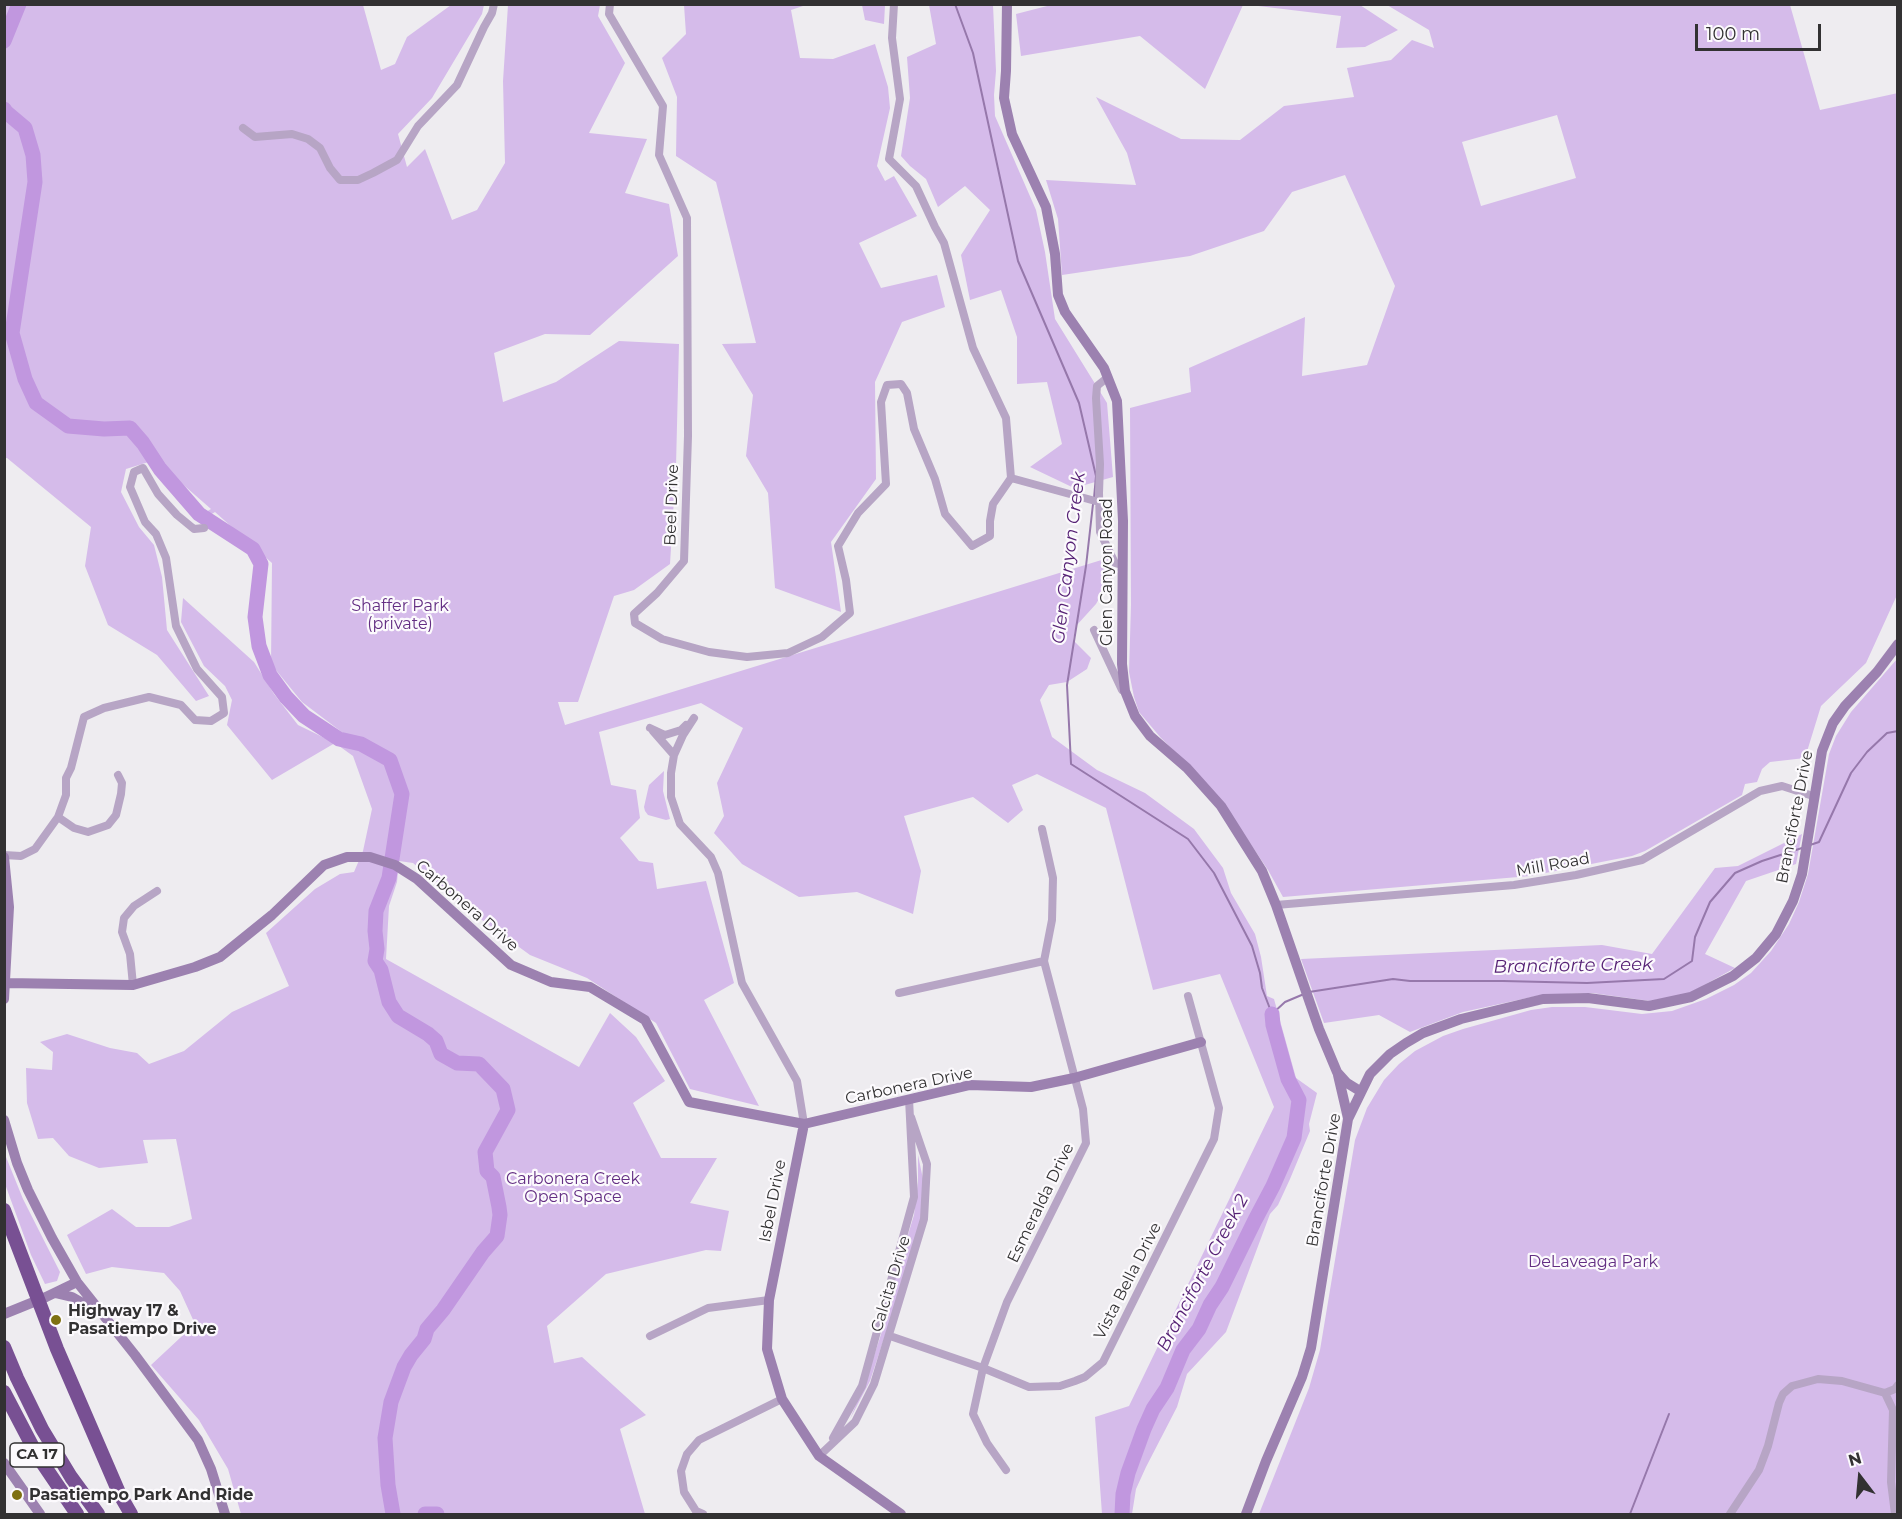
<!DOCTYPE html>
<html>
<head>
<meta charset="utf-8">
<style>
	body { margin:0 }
	#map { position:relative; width:1902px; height:1519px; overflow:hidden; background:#eeecf0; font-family:Montserrat,sans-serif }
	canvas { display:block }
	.frame { position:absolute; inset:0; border:6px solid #323132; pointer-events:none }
	.north { position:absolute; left:1830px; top:1447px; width:60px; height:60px; -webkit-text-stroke:4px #fcfafd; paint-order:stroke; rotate:344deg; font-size:16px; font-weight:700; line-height:24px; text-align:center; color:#323132 }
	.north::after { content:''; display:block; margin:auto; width:21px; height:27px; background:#323132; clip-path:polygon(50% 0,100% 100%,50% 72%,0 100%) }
	.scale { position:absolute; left:1695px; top:24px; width:126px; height:27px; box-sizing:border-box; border:3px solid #323132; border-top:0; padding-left:8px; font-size:18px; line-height:21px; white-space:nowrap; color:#323132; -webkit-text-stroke:4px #fcfafd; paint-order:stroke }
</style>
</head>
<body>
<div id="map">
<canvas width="1902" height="1519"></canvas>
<div class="frame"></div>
<div class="north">N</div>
<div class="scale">100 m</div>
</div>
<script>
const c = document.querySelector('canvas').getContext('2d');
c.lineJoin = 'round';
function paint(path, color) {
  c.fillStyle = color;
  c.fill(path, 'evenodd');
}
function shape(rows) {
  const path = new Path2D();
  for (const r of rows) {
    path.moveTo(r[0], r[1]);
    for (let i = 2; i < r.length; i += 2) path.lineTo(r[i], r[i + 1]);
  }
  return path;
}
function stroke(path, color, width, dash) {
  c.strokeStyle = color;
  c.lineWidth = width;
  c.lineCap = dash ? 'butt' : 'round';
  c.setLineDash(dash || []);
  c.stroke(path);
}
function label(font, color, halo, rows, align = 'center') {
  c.font = font + ' Montserrat,sans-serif';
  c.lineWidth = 4.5;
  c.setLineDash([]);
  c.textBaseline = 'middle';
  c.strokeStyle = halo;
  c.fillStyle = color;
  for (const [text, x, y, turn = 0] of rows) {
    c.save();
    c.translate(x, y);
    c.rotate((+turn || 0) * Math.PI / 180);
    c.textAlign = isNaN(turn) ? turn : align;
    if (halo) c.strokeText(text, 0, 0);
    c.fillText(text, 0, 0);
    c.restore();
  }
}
const green = shape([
	[4,5,363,5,381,70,395,64,407,37,451,5,484,5,482,14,432,98,398,134,407,167,425,149,452,220,477,210,505,163,503,81,508,5,600,5,598,16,625,63,589,133,647,139,625,193,669,204,678,256,590,335,545,334,494,353,503,402,556,382,619,341,679,344,676,466,670,564,634,590,614,596,578,702,558,702,565,725,1108,558,1107,585,1096,604,1076,626,1073,640,1091,658,1087,669,1067,682,1049,685,1040,700,1052,737,1097,770,1145,793,1194,829,1223,868,1231,893,1255,934,1261,957,1267,996,1274,999,1296,1078,1317,1093,1309,1124,1310,1131,1290,1179,1278,1205,1270,1214,1226,1332,1187,1374,1177,1407,1146,1467,1136,1489,1132,1514,1102,1514,1095,1417,1129,1406,1274,1107,1220,974,1153,990,1106,808,1037,774,1012,785,1023,810,1008,823,973,797,904,816,921,871,913,914,857,892,799,897,742,864,714,833,724,816,717,783,743,728,701,703,599,732,611,785,636,790,640,818,620,838,639,861,653,863,657,889,706,881,734,983,704,1000,759,1106,690,1089,656,1023,587,978,530,955,482,920,413,863,399,861,397,882,389,906,386,959,579,1067,610,1013,636,1037,665,1081,633,1103,661,1158,717,1158,690,1203,729,1211,721,1251,706,1250,606,1274,547,1326,554,1363,582,1357,646,1415,620,1429,645,1514,241,1514,228,1469,199,1420,151,1365,195,1324,180,1291,164,1273,112,1267,86,1274,67,1235,112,1209,136,1227,169,1227,192,1219,176,1139,143,1140,148,1163,99,1168,69,1156,53,1138,38,1139,27,1103,26,1068,52,1070,53,1052,40,1042,67,1034,110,1048,137,1053,149,1064,184,1051,232,1012,289,986,266,933,315,889,340,874,354,872,363,851,372,809,353,756,335,743,272,780,227,725,232,700,225,686,204,666,181,622,183,598,254,662,274,694,298,725,335,743,347,736,302,702,271,664,272,563,215,512,210,515,206,512,211,509,155,460,126,469,121,492,139,527,154,545,162,577,167,630,209,696,196,701,157,655,108,625,85,566,91,527,7,458,5,458],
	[684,5,806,5,791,10,800,58,833,59,875,44,888,87,890,108,877,166,885,181,894,176,917,216,859,243,881,288,937,275,945,307,902,322,875,382,876,479,831,542,841,612,775,588,768,493,746,456,753,395,722,344,756,343,716,182,676,156,677,97,662,58,686,34],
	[862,5,885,5,884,24,865,20],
	[929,5,993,5,996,71,994,95,995,116,1036,210,1045,252,1055,319,1107,403,1113,477,1074,488,1030,467,1062,444,1047,382,1017,384,1017,337,1001,290,970,300,961,255,990,210,965,186,938,207,926,179,910,166,901,156,910,98,907,57,936,44],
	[1051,5,1051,4,1243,5,1205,89,1140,36,1021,56,1016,14],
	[1250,5,1360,5,1398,30,1365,47,1336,48,1341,16],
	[1387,5,1790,5,1820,110,1898,93,1897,595,1866,663,1821,706,1805,758,1770,762,1762,769,1757,782,1745,784,1742,795,1645,851,1632,856,1530,876,1283,897,1268,870,1221,800,1207,784,1161,738,1139,712,1134,697,1129,672,1131,605,1130,408,1191,392,1189,368,1305,317,1302,376,1367,365,1395,286,1345,175,1292,192,1264,231,1190,256,1062,275,1058,219,1046,180,1136,185,1127,153,1096,97,1181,139,1240,140,1284,106,1354,97,1347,68,1391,60,1412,40,1434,48,1429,30],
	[1557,115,1576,178,1481,206,1462,142],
	[1897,659,1897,1514,1259,1514,1309,1388,1320,1350,1355,1140,1367,1108,1384,1080,1399,1064,1415,1051,1443,1036,1463,1029,1531,1010,1552,1007,1585,1007,1642,1014,1672,1011,1706,999,1734,985,1751,973,1771,951,1789,924,1799,902,1808,874,1829,754,1836,736,1851,712],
	[664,771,663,791,670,819,666,820,648,815,645,811,644,807,649,785],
	[1802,834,1796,864,1746,881,1705,954,1735,968,1688,994,1650,1001,1592,993,1541,995,1463,1012,1410,1032,1379,1015,1324,1023,1301,959,1602,945,1652,954,1715,868,1738,866],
	[4,1152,23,1199,60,1272,57,1281,45,1284,31,1255,5,1184],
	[918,1155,923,1179,921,1218,905,1275,870,1381,850,1419,866,1380,890,1307,894,1281,914,1215,918,1182]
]);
const stream = shape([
	[955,4,973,53,1018,261,1079,403,1096,476,1094,498],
	[1093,504,1086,566,1067,685,1071,764,1188,839,1214,873,1252,946,1260,973,1262,988,1272,1014,1285,1002,1304,994],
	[1810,845,1819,842,1851,773,1867,752,1887,733,1898,731],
	[1309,992,1393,979,1410,981,1503,981,1587,983,1664,979,1692,961,1695,937,1710,902,1735,873,1762,861,1802,848],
	[1630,1514,1669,1414]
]);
const river = shape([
	[4,41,19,4],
	[4,109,6,112,25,128,33,155,35,182,12,333,25,379,36,403,68,426,104,429,130,428,143,443,160,469,199,514,253,549,261,564,255,617,259,646,270,675,286,697,304,716,339,739,361,744,390,760,402,794,389,878,376,911,375,931,377,949,375,961,381,970,389,1002,398,1016,428,1034,436,1041,441,1054,457,1063,479,1064,503,1089,508,1110,485,1152,487,1171,493,1177,499,1207,500,1215,497,1236,483,1252,443,1310,427,1329,424,1339,411,1355,404,1367,391,1402,385,1438,388,1485,393,1514],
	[425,1514,437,1514],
	[1122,1514,1123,1494,1128,1473,1144,1429,1153,1409,1167,1388,1183,1350,1199,1329,1210,1305,1222,1287,1255,1220,1273,1186,1294,1138,1299,1100,1288,1079,1273,1025,1272,1014]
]);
const street = shape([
	[610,4,609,14,663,106,659,155,687,218,688,436,684,561,657,593,634,614,635,623,662,639,709,652,747,657,788,653,822,637,850,613,846,580,838,546,858,513,886,484,881,402,887,385,901,384,907,393,914,429,935,479,945,514,972,546,990,536,990,521,993,504,1011,478],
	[894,4,892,38,900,99,889,159,916,186,935,227,944,243,973,348,1006,418,1011,478],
	[243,128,255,137,292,134,308,139,320,148,330,168,340,180,358,180,373,173,397,160,418,126,457,85,484,27,492,13,494,4],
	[1108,377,1097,386,1096,398,1100,464,1099,493,1100,532,1115,563,1122,565],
	[1011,478,1099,502],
	[1094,630,1122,690],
	[694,718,683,735,674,755,671,773,671,797,680,824,711,857,718,873,742,983,797,1081,804,1124],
	[650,728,665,735,681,730,686,725],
	[653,731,674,755],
	[58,817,74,828,88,832,108,825,116,815,121,794,122,783,118,775],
	[4,855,21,856,35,849,58,817,66,795,66,778,71,768,84,717,104,708,149,697,181,705,195,720,211,721,224,713,222,697,197,669,176,626,166,558,156,534,145,522,130,487,134,472,143,468,158,494,177,515,194,529,204,528],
	[1276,905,1514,885,1576,875,1642,860,1760,791,1782,786,1813,796],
	[133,985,130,954,122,932,124,918,134,906,157,891],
	[899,993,1044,961],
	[650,1336,708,1308,769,1300],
	[890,1336,983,1368,1029,1387,1060,1386,1075,1381,1085,1377,1103,1362,1214,1139,1219,1108,1188,996],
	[1885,1393,1893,1410,1891,1482,1895,1514],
	[833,1438,862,1386,914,1197,909,1099],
	[819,1456,855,1422,874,1384,924,1219,927,1164,911,1117],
	[1006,1470,987,1443,973,1414,983,1368,1007,1302,1086,1143,1083,1109,1044,961,1052,920,1053,878,1042,829],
	[703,1514,696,1511,684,1492,681,1471,687,1454,699,1440,782,1399],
	[1730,1514,1759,1470,1768,1446,1779,1403,1783,1394,1792,1386,1818,1379,1842,1381,1885,1393,1895,1389,1898,1385]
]);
const secondary = shape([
	[1007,4,1006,71,1004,98,1012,134,1046,207,1055,254,1058,295,1065,312,1104,368,1117,401,1123,521,1122,664,1125,691,1135,716,1150,736,1187,768,1221,806,1262,871,1276,905,1319,1029,1337,1072,1347,1083,1360,1091],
	[4,857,9,907,4,999],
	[6,983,133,985,195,967,220,957,272,915,324,865,347,857,370,857,395,865,417,879,511,965,551,982,590,987,645,1020,689,1102,804,1124,970,1085,1031,1087,1074,1078,1201,1042],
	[1338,1075,1348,1118],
	[4,1120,17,1163,28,1190,52,1238,77,1282,135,1355,198,1440,211,1469,225,1514],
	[804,1124,769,1300,767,1349,782,1399,819,1456,901,1514],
	[55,1293,72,1297,95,1310],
	[4,1314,46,1297,77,1282],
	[4,1463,40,1514],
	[1246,1514,1266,1461,1302,1377,1311,1348,1348,1119,1370,1074,1390,1054,1406,1043,1423,1033,1461,1019,1543,999,1588,998,1649,1006,1691,997,1733,976,1756,958,1776,934,1793,901,1802,874,1822,751,1833,723,1845,706,1877,672,1898,644]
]);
const highway = shape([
	[4,1210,57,1349,120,1495,131,1514],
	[4,1347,17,1378,42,1429,71,1477,98,1514],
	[4,1392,37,1455,77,1514]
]);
const markers = [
	[56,1320,6,"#7f7112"],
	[17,1495,6,"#7f7112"]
];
const shields = [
	[37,1455,54]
];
const shieldNames = [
	["CA 17",37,1455]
];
const streetNames = [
	["Beel Drive",672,505,-88],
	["Glen Canyon Road",1107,572,-90],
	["Branciforte Drive",1795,817,-79],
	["Mill Road",1553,865,-10],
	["Carbonera Drive",467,906,41],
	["Carbonera Drive",909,1086,-12],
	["Branciforte Drive",1324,1180,-80],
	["Isbel Drive",773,1201,-79],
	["Esmeralda Drive",1041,1203,-64],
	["Vista Bella Drive",1128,1281,-63],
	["Calcita Drive",891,1284,-73]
];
const parkNames = [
	["Shaffer Park",400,606],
	["(private)",400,624],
	["Carbonera Creek",573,1179],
	["Open Space",573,1197],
	["DeLaveaga Park",1593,1262]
];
const poiNames = [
	["Highway 17 &",68,1311],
	["Pasatiempo Drive",68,1329],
	["Pasatiempo Park And Ride",29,1495]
];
const waterNames = [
	["Glen Canyon Creek",1069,558,-83],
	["Branciforte Creek",1573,966,-1],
	["Branciforte Creek 2",1203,1273,-62]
];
paint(green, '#d5bbea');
stroke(stream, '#9678ab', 2);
stroke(river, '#c197df', 15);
stroke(street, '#b7a5c5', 8);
stroke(secondary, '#9c81b0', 10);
stroke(highway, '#785093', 14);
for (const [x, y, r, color] of markers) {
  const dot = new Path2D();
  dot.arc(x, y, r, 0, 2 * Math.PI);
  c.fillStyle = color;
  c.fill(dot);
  stroke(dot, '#fcfafd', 2);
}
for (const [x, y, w] of shields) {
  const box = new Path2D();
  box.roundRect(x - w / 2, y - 12, w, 24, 4.5);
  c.fillStyle = '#fcfafd';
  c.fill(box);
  stroke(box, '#323132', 1.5);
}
label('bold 15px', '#323132', null, shieldNames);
label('16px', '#323132', '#fcfafd', streetNames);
label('16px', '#632e83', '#fcfafd', parkNames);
label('bold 16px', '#323132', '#fcfafd', poiNames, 'left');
label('italic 18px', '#562175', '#fcfafd', waterNames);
</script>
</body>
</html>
